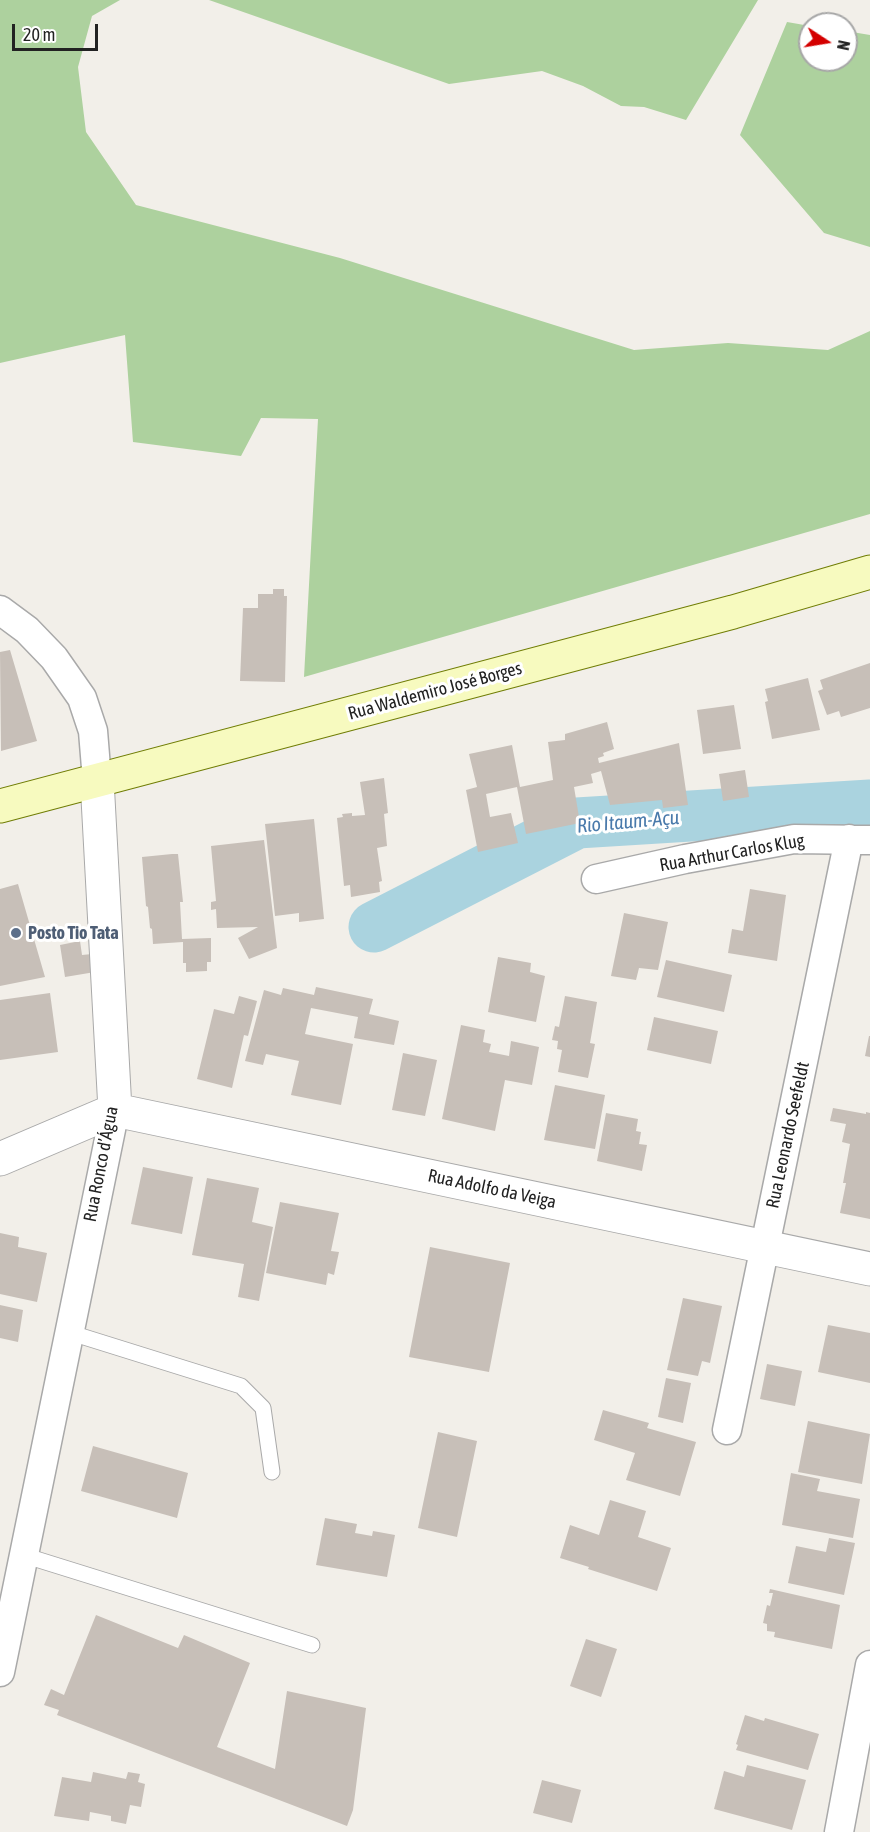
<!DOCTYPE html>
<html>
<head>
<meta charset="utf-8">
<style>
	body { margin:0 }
	#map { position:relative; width:870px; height:1832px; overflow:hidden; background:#f2efe9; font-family:"Asap Condensed",sans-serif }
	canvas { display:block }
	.north { position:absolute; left:798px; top:12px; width:60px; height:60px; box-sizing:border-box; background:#fff; border:2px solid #a7a7a7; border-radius:50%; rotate:102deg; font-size:16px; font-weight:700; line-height:24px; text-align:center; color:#222 }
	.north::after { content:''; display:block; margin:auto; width:21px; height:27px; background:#d40000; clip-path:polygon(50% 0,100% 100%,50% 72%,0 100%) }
	.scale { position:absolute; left:12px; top:24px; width:86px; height:27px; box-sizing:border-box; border:3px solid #222; border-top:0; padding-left:8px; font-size:18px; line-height:21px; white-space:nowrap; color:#222; -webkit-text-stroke:4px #fff; paint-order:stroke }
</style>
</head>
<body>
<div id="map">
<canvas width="870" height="1832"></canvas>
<div class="north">N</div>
<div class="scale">20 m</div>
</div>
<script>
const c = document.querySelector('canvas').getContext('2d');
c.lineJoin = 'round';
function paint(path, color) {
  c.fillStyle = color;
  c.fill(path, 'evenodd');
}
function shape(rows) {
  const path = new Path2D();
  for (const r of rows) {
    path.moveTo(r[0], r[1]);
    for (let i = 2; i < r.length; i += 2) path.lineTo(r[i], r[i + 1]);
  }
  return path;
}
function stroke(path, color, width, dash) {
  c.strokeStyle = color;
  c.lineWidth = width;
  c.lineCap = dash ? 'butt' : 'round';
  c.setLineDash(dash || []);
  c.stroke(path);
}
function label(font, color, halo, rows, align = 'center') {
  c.font = font + ' "Asap Condensed",sans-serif';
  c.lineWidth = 6;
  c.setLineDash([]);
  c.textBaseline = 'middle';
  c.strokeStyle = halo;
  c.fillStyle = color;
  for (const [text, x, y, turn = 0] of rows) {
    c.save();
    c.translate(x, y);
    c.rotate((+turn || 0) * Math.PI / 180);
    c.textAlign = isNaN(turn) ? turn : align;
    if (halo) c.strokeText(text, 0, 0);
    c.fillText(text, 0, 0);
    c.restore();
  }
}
const forest = shape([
	[0,0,120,0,92,16,78,67,86,132,136,205,340,258,634,350,728,343,828,350,870,331,870,514,304,677,318,419,261,418,241,456,133,442,125,335,0,363],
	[209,0,758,0,686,120,644,107,621,106,583,86,542,71,449,84],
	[787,22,810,26,810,60,846,60,846,31,870,35,870,247,824,233,740,135]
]);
const river = shape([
	[374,927,577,823,870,805]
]);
const building = shape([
	[273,589,284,589,284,596,287,596,285,682,240,681,243,608,258,608,258,594,273,594],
	[10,650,37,741,1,751,0,652],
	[870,663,870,708,841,717,839,711,827,715,818,691,823,689,820,680],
	[808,678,820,730,772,739,765,702,768,701,765,689],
	[734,705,741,749,703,754,697,710],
	[607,722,614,749,603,753,604,756,598,758,599,763,679,743,688,805,663,808,662,800,610,805,601,771,591,774,593,783,574,787,580,823,526,834,517,787,486,794,490,817,511,813,518,843,478,852,466,790,477,787,469,754,512,745,520,787,553,780,548,742,565,740,565,734],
	[745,770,749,797,723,801,719,774],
	[384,778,388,813,384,814,387,846,377,848,382,881,379,882,380,892,351,897,350,885,344,886,337,818,343,817,342,814,352,813,352,816,365,815,360,782],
	[314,819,324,919,299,922,299,913,275,916,265,824],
	[264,840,277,948,249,959,238,938,258,927,217,928,216,909,211,910,211,902,216,901,211,846],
	[172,854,178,854,183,902,180,902,182,939,211,938,211,962,207,962,207,971,186,972,186,963,183,963,183,942,153,944,152,929,150,928,148,907,146,906,142,857],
	[18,884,45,977,0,986,0,889],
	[750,889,786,895,777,961,728,953,732,929,743,931],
	[624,913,668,922,658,970,639,968,636,980,611,976],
	[80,941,82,955,92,954,95,972,65,977,60,945],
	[498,957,531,963,530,972,545,976,536,1022,488,1012],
	[666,960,732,975,724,1012,657,997],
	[316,987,373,999,369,1014,399,1021,394,1045,354,1038,358,1017,311,1008,305,1034,353,1044,341,1105,291,1095,299,1061,266,1054,263,1065,245,1061,264,990,281,995,283,988,314,995],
	[50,993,58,1052,0,1060,0,1000],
	[239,996,257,1001,248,1036,244,1035,232,1088,197,1079,214,1009,234,1014],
	[565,996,597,1002,590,1043,595,1044,588,1078,558,1072,562,1050,557,1049,558,1041,552,1040,555,1026,559,1027],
	[654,1017,718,1031,711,1064,647,1050],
	[461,1025,485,1030,483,1042,491,1044,489,1052,509,1056,511,1041,539,1047,532,1085,505,1080,495,1131,442,1119],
	[869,1036,870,1036,870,1057,865,1056],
	[403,1053,437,1060,425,1116,392,1110],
	[555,1085,605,1095,595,1149,544,1140],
	[833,1108,866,1114,866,1112,870,1113,870,1219,840,1213,846,1183,843,1183,850,1144,842,1142,846,1124,830,1121],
	[606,1113,638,1119,636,1131,641,1132,639,1144,647,1145,642,1171,597,1161],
	[143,1167,193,1177,182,1234,131,1224],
	[207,1178,259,1188,252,1222,273,1227,259,1301,238,1297,244,1264,192,1255],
	[280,1202,339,1213,331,1251,339,1252,334,1275,328,1273,326,1285,266,1273],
	[0,1233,19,1237,18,1247,47,1253,37,1302,0,1294],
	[430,1247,510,1263,489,1372,409,1357],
	[683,1298,722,1306,710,1363,702,1361,698,1376,667,1370],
	[0,1305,23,1310,18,1342,0,1338],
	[828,1325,870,1333,870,1383,818,1372],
	[767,1364,802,1371,795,1406,760,1399],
	[666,1378,691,1383,683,1423,658,1417],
	[603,1410,649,1423,647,1428,696,1442,680,1496,626,1480,635,1453,594,1440],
	[808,1421,870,1434,862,1484,798,1472],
	[438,1432,477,1441,457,1537,418,1528],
	[93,1446,188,1473,177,1518,81,1491],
	[791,1473,820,1479,817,1491,860,1499,853,1538,782,1525],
	[610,1500,646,1511,638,1537,671,1548,657,1591,588,1569,589,1567,560,1558,570,1525,599,1535],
	[325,1518,357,1524,355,1533,372,1536,373,1531,395,1535,387,1577,316,1565],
	[829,1538,855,1543,844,1595,788,1583,796,1546,826,1552],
	[770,1589,840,1605,832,1649,774,1637,775,1632,767,1631,767,1624,763,1623,767,1605,770,1606,773,1593,769,1593],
	[96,1615,178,1648,184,1635,250,1663,217,1747,275,1769,287,1691,366,1708,353,1810,347,1826,57,1715,59,1710,44,1705,51,1689,64,1695],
	[586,1639,617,1649,601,1697,570,1686],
	[745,1715,764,1721,765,1718,819,1734,808,1770,736,1750,738,1745,736,1744],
	[747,1765,806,1780,792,1830,714,1809,724,1771,744,1777],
	[93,1772,126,1779,128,1772,140,1774,138,1782,145,1784,141,1807,130,1805,126,1824,111,1821,111,1816,90,1812,89,1821,54,1816,62,1777,91,1782],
	[542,1780,581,1790,572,1823,533,1813]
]);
const service = shape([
	[68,1332,241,1386,263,1408,272,1472],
	[23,1555,312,1645]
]);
const minor = shape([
	[0,610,27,630,54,658,82,698,93,731,97,780],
	[596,879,685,859,794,839,870,840],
	[727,1430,849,839],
	[0,1672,115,1110],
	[839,1832,870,1665]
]);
const tertiary = shape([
	[97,780,115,1110],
	[115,1110,870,1269],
	[0,1159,115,1110]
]);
const secondary = shape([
	[0,806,733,612,870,572]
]);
const markers = [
	[16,933,6,"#5c6f8a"]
];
const streetNames = [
	["Rua Waldemiro José Borges",435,691,-15],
	["Rua Arthur Carlos Klug",732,853,-10],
	["Rua Leonardo Seefeldt",788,1135,-78],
	["Rua Ronco d’Água",101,1164,-79],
	["Rua Adolfo da Veiga",492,1189,12]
];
const serviceNames = [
	["Posto Tio Tata",28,933]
];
const waterNames = [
	["Rio Itaum-Açu",628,822,-5]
];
paint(forest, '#add19e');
stroke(river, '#aad3df', 51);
paint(building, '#c7bfb8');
stroke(service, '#a9a9a9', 17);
stroke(minor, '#a9a9a9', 31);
stroke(tertiary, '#a9a9a9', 35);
stroke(secondary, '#707d05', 35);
stroke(service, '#fff', 15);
stroke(minor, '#fff', 28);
stroke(tertiary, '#fff', 33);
stroke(secondary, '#f7fabf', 33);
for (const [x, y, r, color] of markers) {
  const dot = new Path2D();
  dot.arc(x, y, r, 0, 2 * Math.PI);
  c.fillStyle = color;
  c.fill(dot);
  stroke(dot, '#fff', 2);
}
label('18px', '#222', '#fff', streetNames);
label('bold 18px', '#4e5e75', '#fff', serviceNames, 'left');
label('italic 20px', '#4a7aab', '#fff', waterNames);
</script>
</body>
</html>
